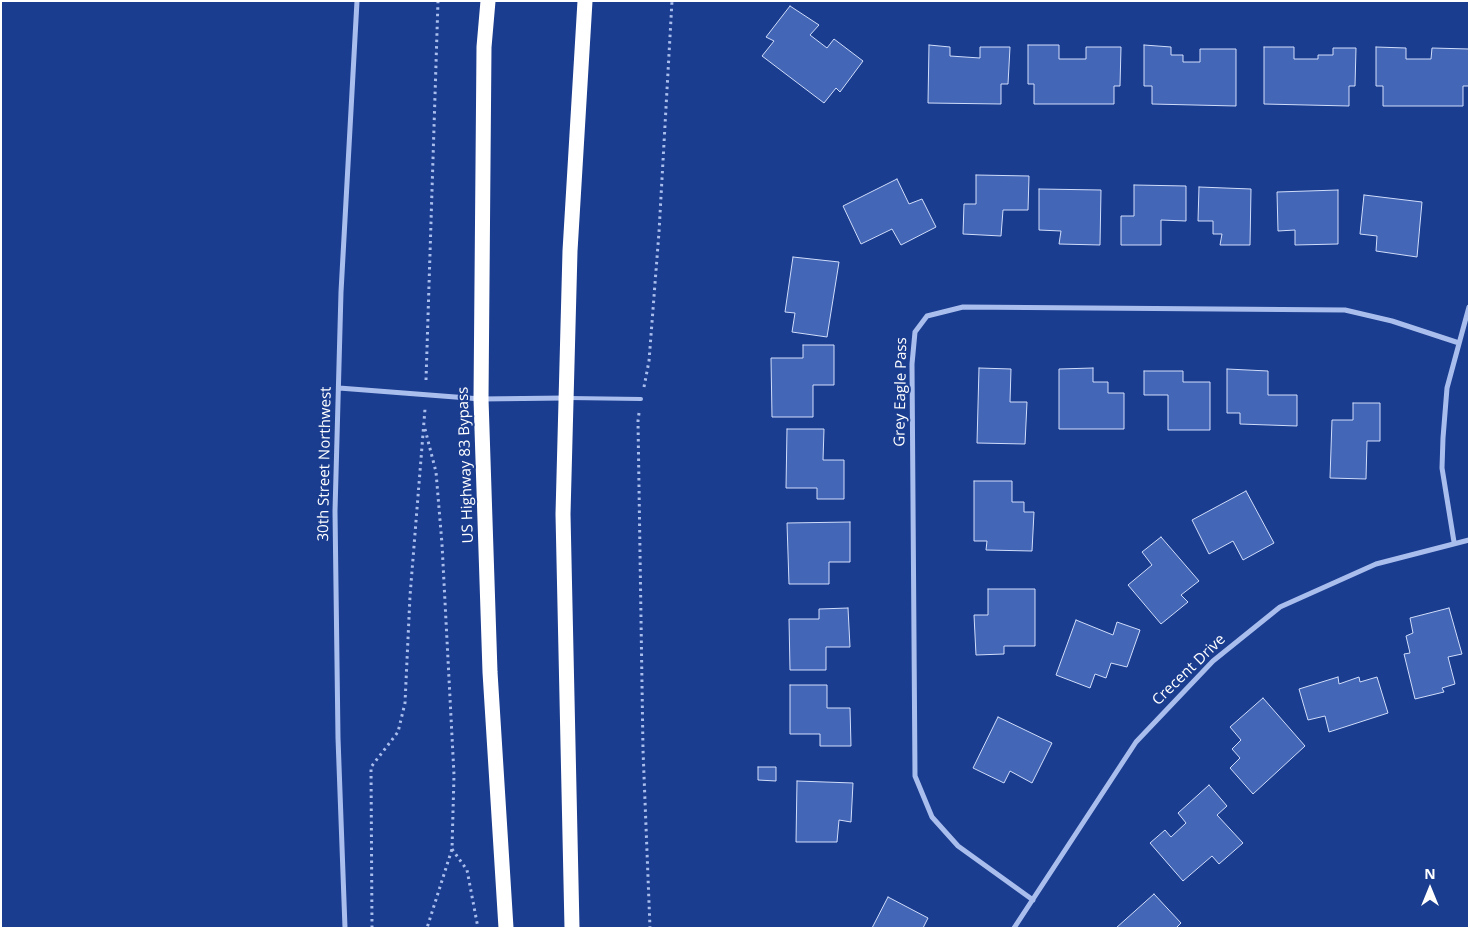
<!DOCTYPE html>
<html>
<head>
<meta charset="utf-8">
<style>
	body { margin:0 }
	#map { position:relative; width:1470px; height:929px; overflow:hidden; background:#1b3d8f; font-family:"Open Sans",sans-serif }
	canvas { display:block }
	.frame { position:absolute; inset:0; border:2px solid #fff; pointer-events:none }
	.north { position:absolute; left:1405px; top:864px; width:50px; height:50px; -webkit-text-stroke:4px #1b3d8f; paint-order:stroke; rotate:0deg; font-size:14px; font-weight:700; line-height:20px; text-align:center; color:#fff }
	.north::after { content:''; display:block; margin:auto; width:18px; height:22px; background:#fff; clip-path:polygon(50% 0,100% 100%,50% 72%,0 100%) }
</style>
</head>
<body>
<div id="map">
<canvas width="1470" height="929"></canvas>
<div class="frame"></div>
<div class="north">N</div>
</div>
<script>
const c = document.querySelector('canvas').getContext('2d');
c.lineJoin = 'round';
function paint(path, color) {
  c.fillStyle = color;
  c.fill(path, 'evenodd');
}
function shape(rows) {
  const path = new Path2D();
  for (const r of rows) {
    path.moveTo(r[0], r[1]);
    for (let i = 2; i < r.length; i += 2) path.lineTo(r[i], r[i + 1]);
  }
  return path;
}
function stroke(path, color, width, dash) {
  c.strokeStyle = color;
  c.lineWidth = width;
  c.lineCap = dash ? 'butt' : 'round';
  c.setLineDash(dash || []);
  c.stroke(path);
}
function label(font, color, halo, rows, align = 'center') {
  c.font = font + ' "Open Sans",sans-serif';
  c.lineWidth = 4;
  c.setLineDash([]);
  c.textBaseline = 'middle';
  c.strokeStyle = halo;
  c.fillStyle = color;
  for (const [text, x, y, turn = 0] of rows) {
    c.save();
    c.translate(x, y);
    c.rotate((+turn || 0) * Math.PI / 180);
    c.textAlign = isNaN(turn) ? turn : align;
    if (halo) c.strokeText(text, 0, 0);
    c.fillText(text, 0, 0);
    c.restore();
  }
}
const building = shape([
	[790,6,819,25,810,35,827,48,834,39,863,61,840,92,836,88,824,103,762,56,774,41,766,37,790,6],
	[929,45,950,47,950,56,980,58,980,47,1010,47,1008,84,1001,84,1001,104,928,103,929,45],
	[1028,45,1059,45,1059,59,1086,59,1086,47,1121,47,1120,86,1114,86,1114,104,1034,104,1034,84,1028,84,1028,45],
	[1144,45,1171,47,1171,55,1183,55,1183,62,1200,62,1200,49,1236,49,1236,106,1152,104,1152,86,1144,86,1144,45],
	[1264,47,1294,47,1294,59,1318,59,1318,55,1333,55,1333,48,1356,48,1355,86,1349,86,1349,106,1264,104,1264,47],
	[1376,47,1406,48,1406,59,1431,59,1432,48,1469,49,1469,86,1463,86,1463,106,1383,106,1383,86,1376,86,1376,47],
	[976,175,1029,176,1028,210,1003,210,1001,236,963,234,964,204,976,204,976,175],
	[897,179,909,204,922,199,936,227,901,245,892,229,861,244,843,206,897,179],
	[1134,185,1186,186,1186,221,1161,220,1161,245,1121,245,1121,216,1134,216,1134,185],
	[1199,187,1251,189,1250,245,1220,245,1222,234,1213,234,1213,221,1198,221,1199,187],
	[1039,189,1101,190,1100,245,1059,244,1061,231,1039,230,1039,189],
	[1338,190,1338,244,1295,245,1295,230,1278,231,1277,192,1338,190],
	[1364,195,1422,202,1417,257,1376,251,1377,236,1360,234,1364,195],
	[793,257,839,262,827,337,792,332,795,313,785,312,793,257],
	[803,345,834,345,834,385,813,385,813,417,772,417,771,358,803,358,803,345],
	[979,368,1011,369,1010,402,1027,402,1025,444,977,443,979,368],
	[1093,368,1093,382,1108,382,1108,393,1124,393,1124,429,1059,429,1059,369,1093,368],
	[1227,369,1268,371,1268,395,1297,395,1297,426,1240,424,1240,413,1227,413,1227,369],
	[1144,371,1183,371,1183,382,1210,382,1210,430,1168,430,1168,395,1144,395,1144,371],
	[1353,403,1380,403,1380,441,1367,441,1366,479,1330,478,1332,420,1353,420,1353,403],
	[787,429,824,429,823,460,844,460,844,499,817,499,817,488,786,488,787,429],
	[974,481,1012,481,1012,502,1024,502,1024,512,1034,512,1032,551,986,550,987,541,974,541,974,481],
	[1246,491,1274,543,1243,560,1233,541,1209,554,1192,520,1246,491],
	[850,522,850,562,829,562,829,584,789,584,787,523,850,522],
	[1161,537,1199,581,1181,595,1188,602,1161,624,1128,585,1152,565,1142,552,1161,537],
	[988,589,1035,589,1035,646,1004,646,1004,654,976,655,974,615,988,615,988,589],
	[848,608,850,647,826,647,826,670,790,670,789,619,819,619,819,609,848,608],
	[1449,608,1462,654,1448,657,1455,684,1442,688,1444,692,1415,699,1404,654,1410,653,1406,636,1413,633,1410,618,1449,608],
	[1076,620,1113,635,1117,622,1140,630,1127,667,1111,663,1106,678,1095,674,1090,688,1056,675,1076,620],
	[1338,677,1339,684,1359,677,1360,682,1377,677,1388,713,1329,732,1325,716,1308,720,1299,689,1338,677],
	[790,685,827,685,827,708,850,708,851,746,820,746,820,734,790,734,790,685],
	[1263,698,1305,746,1253,794,1230,768,1240,758,1232,749,1241,740,1230,727,1263,698],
	[998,717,1052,743,1032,783,1010,771,1004,783,973,768,998,717],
	[758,767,776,767,776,781,758,780,758,767],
	[797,781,853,783,851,822,839,820,837,842,796,842,797,781],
	[1209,785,1227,806,1217,815,1243,843,1219,864,1212,856,1183,881,1150,843,1165,830,1171,837,1186,823,1178,813,1209,785],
	[1154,894,1181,923,1176,928,1116,928,1154,894],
	[888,897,928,918,923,928,872,928,888,897]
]);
const path = shape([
	[426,380,438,1],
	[644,387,649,361,659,232,672,1],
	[639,413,638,421,643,750,650,928],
	[425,429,436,472,442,544,454,775,452,849,427,928],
	[452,849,467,870,478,928],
	[372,928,371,767,398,732,405,703,410,596,425,409]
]);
const lane = shape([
	[569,398,641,399]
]);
const street = shape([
	[339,388,481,399,565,398],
	[1454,542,1442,468,1443,438,1447,388,1469,307],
	[1033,900,958,846,932,817,915,776,912,364,915,332,927,316,963,307,1345,310,1392,321,1459,343],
	[345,928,338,738,335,511,341,292,357,1],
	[1014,928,1136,742,1213,661,1280,607,1376,564,1469,540]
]);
const highway = shape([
	[488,1,484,47,481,399,490,672,506,928],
	[572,928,563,514,570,251,585,1]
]);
const streetNames = [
	["Grey Eagle Pass",901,392,-89],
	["30th Street Northwest",325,464,-89],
	["US Highway 83 Bypass",466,465,-92],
	["Crecent Drive",1189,670,-44]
];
paint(building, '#4466b7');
stroke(building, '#d0ddfa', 1);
stroke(path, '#aabeee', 3, [2.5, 4]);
stroke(lane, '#aabeee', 4);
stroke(street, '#aabeee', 5);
stroke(highway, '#fff', 15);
label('15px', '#fff', '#1b3d8f', streetNames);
</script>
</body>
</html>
